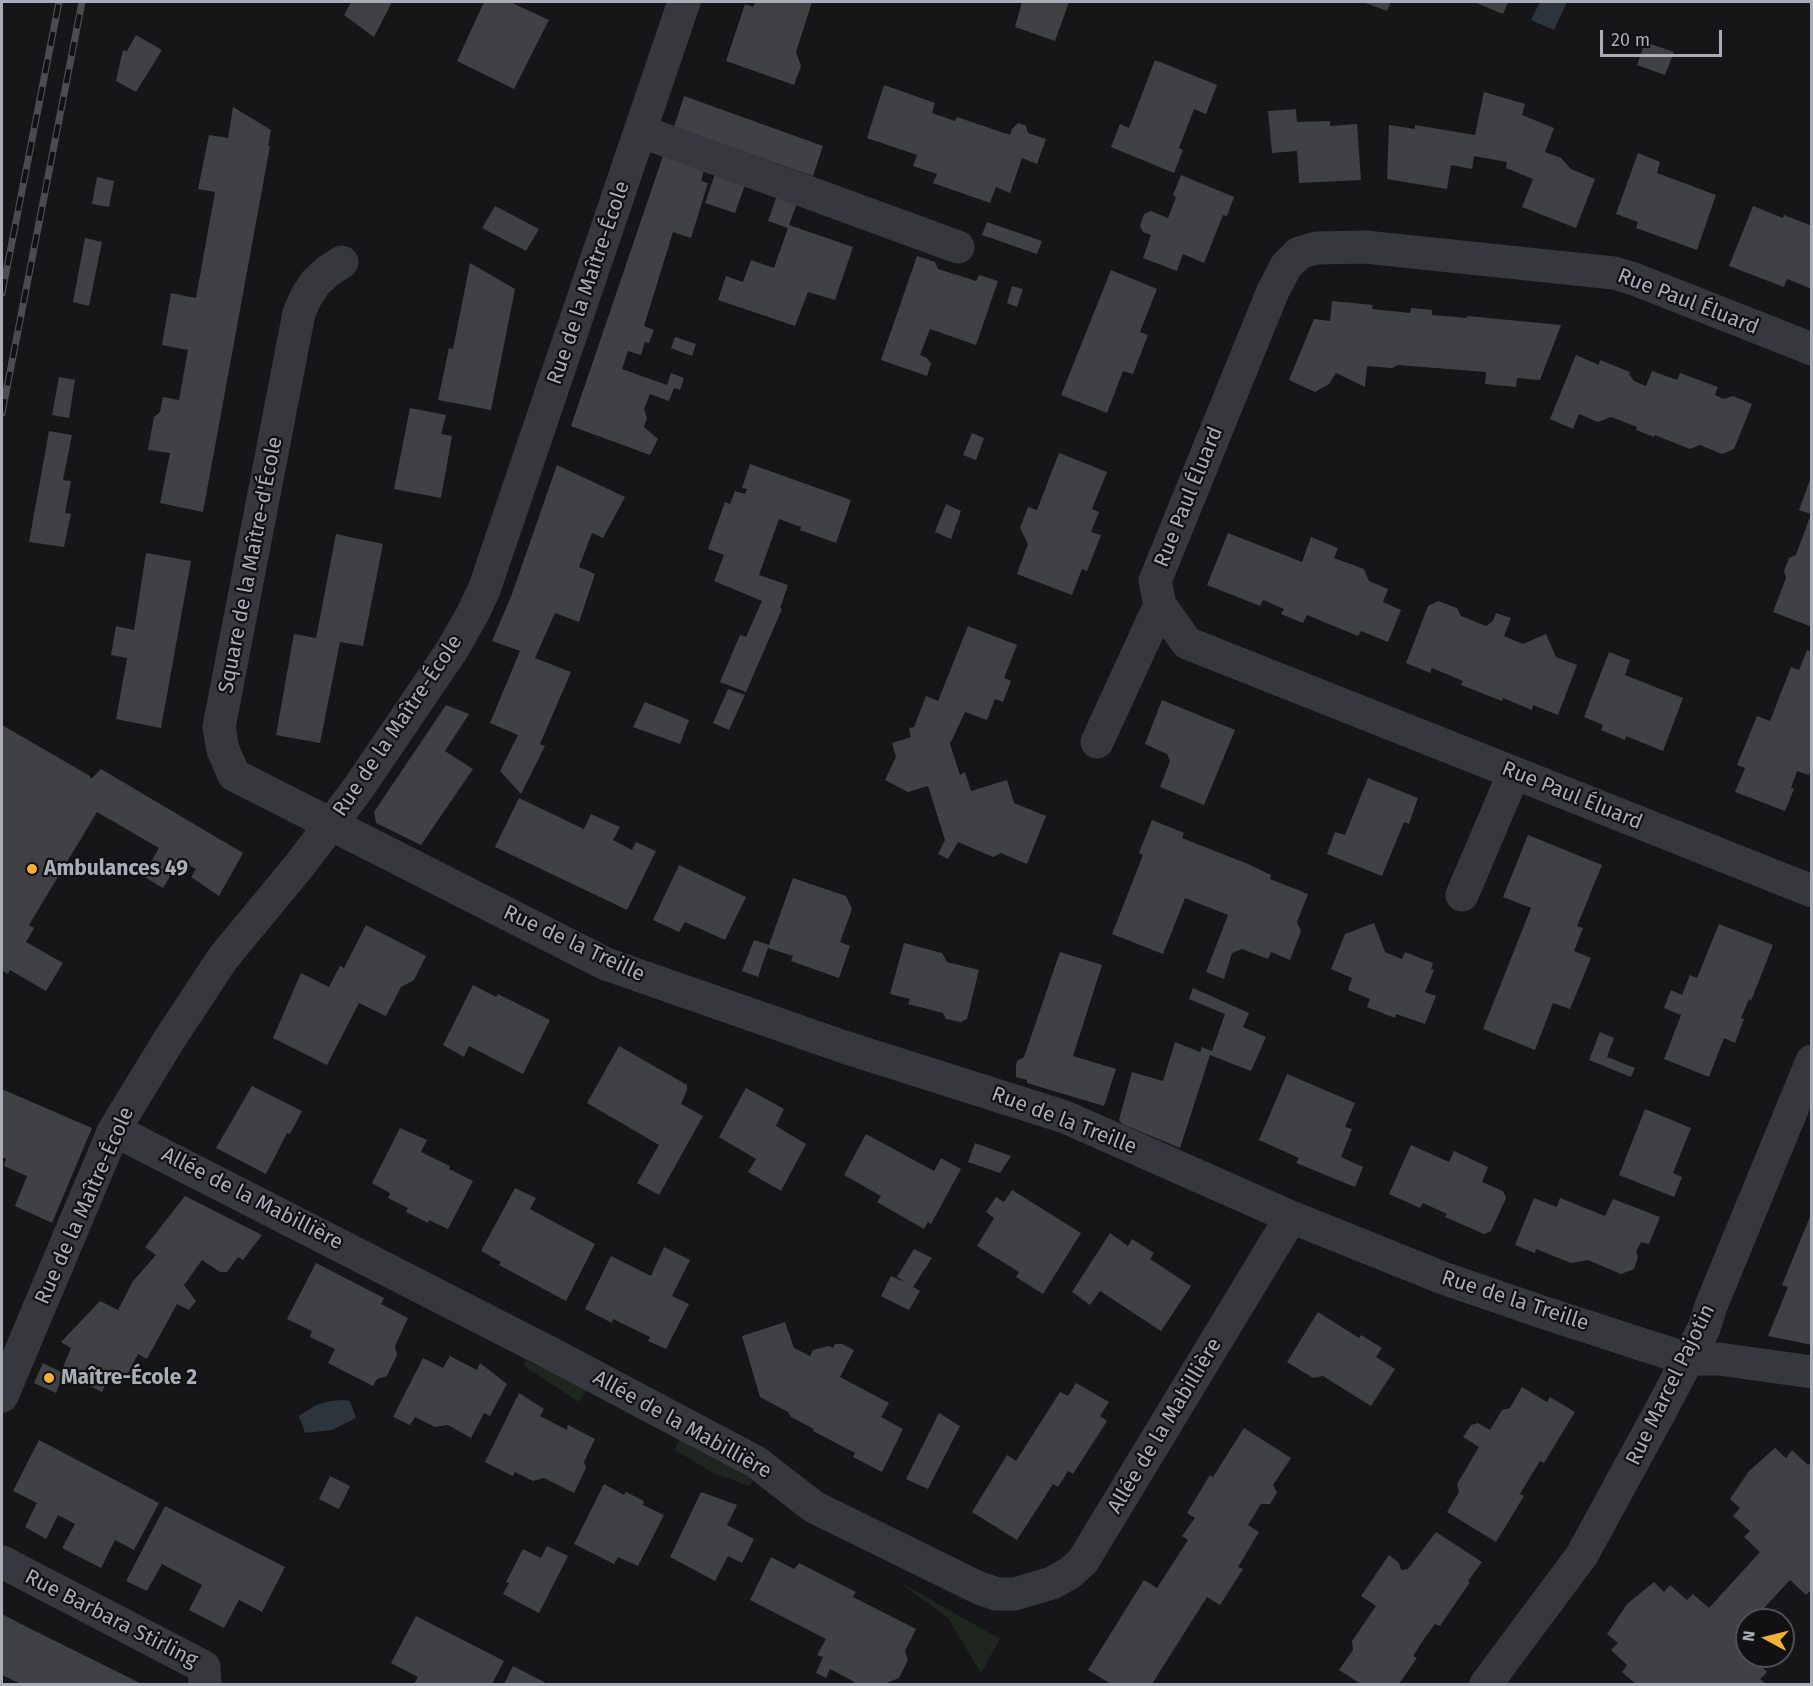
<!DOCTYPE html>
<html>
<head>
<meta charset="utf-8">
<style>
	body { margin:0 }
	#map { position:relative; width:1813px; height:1686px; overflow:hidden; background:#161618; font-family:"Fira Sans",sans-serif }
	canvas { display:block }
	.frame { position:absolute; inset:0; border:3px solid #a8adb8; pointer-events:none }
	.north { position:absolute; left:1735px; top:1608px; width:60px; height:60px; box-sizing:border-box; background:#111113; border:2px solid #4d4f55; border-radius:50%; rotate:277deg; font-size:16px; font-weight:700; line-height:24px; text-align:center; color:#a8adb8 }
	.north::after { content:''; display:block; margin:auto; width:21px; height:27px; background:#f2b134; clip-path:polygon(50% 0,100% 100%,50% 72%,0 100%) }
	.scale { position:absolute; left:1600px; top:30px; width:122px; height:27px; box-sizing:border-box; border:3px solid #a8adb8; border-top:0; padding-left:8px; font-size:18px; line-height:21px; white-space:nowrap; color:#a8adb8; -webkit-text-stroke:4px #111113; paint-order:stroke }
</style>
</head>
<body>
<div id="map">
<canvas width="1813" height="1686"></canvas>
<div class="frame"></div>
<div class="north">N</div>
<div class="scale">20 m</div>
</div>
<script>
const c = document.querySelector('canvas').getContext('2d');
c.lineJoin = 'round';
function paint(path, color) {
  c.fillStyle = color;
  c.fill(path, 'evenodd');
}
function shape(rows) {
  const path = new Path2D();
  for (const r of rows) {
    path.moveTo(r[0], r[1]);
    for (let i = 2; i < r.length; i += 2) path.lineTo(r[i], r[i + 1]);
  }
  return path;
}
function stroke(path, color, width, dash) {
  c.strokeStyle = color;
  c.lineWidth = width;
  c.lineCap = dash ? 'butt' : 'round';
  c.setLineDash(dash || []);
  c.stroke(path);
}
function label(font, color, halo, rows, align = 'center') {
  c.font = font + ' "Fira Sans",sans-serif';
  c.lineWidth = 4.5;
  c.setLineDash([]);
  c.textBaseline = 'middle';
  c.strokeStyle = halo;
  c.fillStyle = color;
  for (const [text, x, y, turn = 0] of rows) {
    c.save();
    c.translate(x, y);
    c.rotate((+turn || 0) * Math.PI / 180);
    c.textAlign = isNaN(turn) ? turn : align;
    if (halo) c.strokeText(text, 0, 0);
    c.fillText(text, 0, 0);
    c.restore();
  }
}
const green = shape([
	[526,1360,587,1389,579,1402,524,1366],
	[680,1437,734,1466,753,1481,749,1486,711,1472,675,1450],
	[898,1581,1000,1639,981,1673,948,1618]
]);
const water = shape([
	[1540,2,1567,2,1554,30,1531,20],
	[343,1400,350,1401,356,1418,332,1430,305,1433,299,1416,316,1405,330,1401]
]);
const building = shape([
	[351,2,392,2,374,37,344,15],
	[484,2,510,2,549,20,514,89,457,61],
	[755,2,812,2,796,52,801,66,794,85,726,61,745,4,753,7],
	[1022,2,1069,2,1055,41,1015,27],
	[1363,2,1391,2,1387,11],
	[1474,2,1508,2,1503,14],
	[136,35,162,50,136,92,116,81,123,50,127,51],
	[1645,42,1674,52,1665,75,1637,65],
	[1155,60,1217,85,1206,114,1194,109,1179,148,1183,150,1174,173,1111,147,1120,124,1129,128],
	[884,85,935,103,932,113,955,121,957,117,1010,135,1012,129,1018,123,1026,126,1028,133,1046,139,1037,164,1022,158,1010,193,996,187,990,203,933,183,937,174,913,166,917,155,867,138],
	[1484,92,1525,104,1522,115,1554,128,1545,152,1561,158,1571,169,1595,179,1576,228,1522,207,1533,179,1506,168,1507,162,1474,156,1472,169,1451,165,1447,189,1387,179,1389,125,1415,129,1415,125,1475,135],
	[684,96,823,146,813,176,674,127],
	[233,107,271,130,268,146,270,146,203,512,160,503,170,453,148,450,154,417,160,412,163,397,179,400,188,350,162,345,171,293,196,298,215,192,198,189,209,135,228,138],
	[1296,109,1297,122,1330,121,1330,126,1357,124,1361,180,1299,183,1297,151,1272,153,1268,111],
	[1638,153,1660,162,1657,173,1716,195,1697,250,1636,228,1638,222,1616,214],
	[663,156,704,171,701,181,708,183,691,238,673,232,644,326,654,330,649,343,645,342,641,355,628,351,622,369,667,385,671,373,684,378,680,390,674,388,669,401,650,394,644,409,647,418,644,427,658,439,650,455,571,426],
	[715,174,745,185,735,213,705,203],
	[1181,175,1234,197,1227,216,1223,215,1204,263,1183,254,1177,271,1143,258,1151,235,1143,232,1140,226,1144,214,1151,211,1168,218,1176,197,1173,195],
	[97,177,114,181,109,207,92,204],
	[777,195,797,203,789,225,853,247,835,300,808,292,795,326,718,300,726,276,743,282,751,260,774,268,788,228,768,221],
	[495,206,539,229,526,251,482,228],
	[1753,206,1783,218,1784,215,1812,226,1812,289,1787,279,1784,287,1729,266],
	[987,222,1042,241,1037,254,982,235],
	[85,238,102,242,89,306,73,302],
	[917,256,935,262,938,269,976,281,979,275,998,281,976,345,930,329,920,355,927,358,931,364,927,376,881,360],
	[470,263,515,289,491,410,438,400,449,348,453,349],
	[1111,270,1157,289,1140,332,1148,335,1133,374,1123,371,1107,413,1061,395],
	[1012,286,1023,289,1017,307,1007,303],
	[1332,301,1373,305,1372,309,1410,313,1411,308,1432,310,1432,315,1467,318,1467,316,1561,325,1540,380,1517,378,1516,387,1485,384,1486,372,1398,365,1392,368,1367,366,1365,387,1336,373,1329,384,1315,392,1289,380,1314,319,1330,321],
	[675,337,696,344,692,356,671,348],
	[1576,355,1599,365,1600,360,1630,372,1629,374,1634,381,1646,386,1652,371,1677,380,1680,373,1718,387,1715,395,1723,399,1733,396,1752,404,1734,449,1722,454,1700,445,1690,449,1655,435,1654,437,1636,430,1637,427,1611,417,1598,422,1579,414,1573,429,1550,419],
	[59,377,75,380,69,418,52,415],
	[410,408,446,415,441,434,452,436,441,498,394,489],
	[49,431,72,435,63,480,71,481,65,513,71,514,64,547,29,542],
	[972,433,984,438,976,460,963,455],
	[1059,453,1107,472,1092,509,1099,512,1091,532,1101,535,1087,571,1082,569,1072,595,1017,574,1028,544,1020,528,1028,507,1037,510],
	[750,464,851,500,836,543,800,530,801,527,779,519,759,575,788,585,780,608,782,609,746,692,720,682,740,635,746,637,762,601,714,581,724,555,708,549,725,502,730,504,735,491,745,494,747,489,742,488],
	[557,465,625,497,603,538,592,533,579,567,595,574,579,622,555,613,535,658,571,672,540,744,545,746,521,794,500,771,518,735,490,723,520,651,492,641,512,594],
	[1811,477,1812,477,1812,627,1773,612,1786,578,1784,571,1789,558,1796,555,1811,514,1799,510],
	[946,504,961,511,951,539,935,532],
	[1228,533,1302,562,1311,537,1338,548,1334,558,1364,569,1369,581,1388,589,1383,602,1401,610,1388,642,1361,631,1358,636,1307,615,1303,623,1281,614,1284,609,1263,600,1260,606,1207,585],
	[336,534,383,544,363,646,340,642,320,743,276,735,294,634,316,638],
	[146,553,191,561,161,728,116,719,127,658,111,655,116,626,134,630],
	[1438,601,1457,608,1461,616,1486,626,1493,621,1496,613,1511,618,1504,636,1523,644,1546,634,1556,657,1577,665,1558,715,1533,705,1532,710,1503,698,1502,701,1461,685,1463,681,1432,668,1430,673,1406,663,1428,606],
	[968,626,1017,645,1004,678,1011,681,1003,702,995,699,987,720,965,712,950,744,960,775,965,772,971,791,1007,780,1014,803,1046,816,1027,864,1001,853,993,857,958,842,948,859,938,854,945,840,928,786,908,792,885,780,896,757,892,743,911,737,909,728,914,727,926,696,938,701],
	[1807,650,1812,652,1812,767,1809,775,1797,771,1791,788,1794,789,1785,811,1735,792,1745,768,1737,765,1757,716,1770,721,1791,667,1799,670],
	[1609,652,1630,660,1625,675,1683,698,1663,751,1626,736,1625,740,1601,730,1603,725,1584,717],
	[728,689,745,695,729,730,713,723],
	[1162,700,1235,730,1204,805,1160,787,1170,761,1167,754,1145,744],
	[645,702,689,720,680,744,633,727],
	[446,705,469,714,445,751,473,769,421,845,376,823,374,812],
	[2,725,90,776,91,779,101,769,243,853,219,896,191,877,196,869,180,860,163,888,143,876,159,848,97,812,29,925,34,928,26,942,63,963,46,991,10,970,8,974,2,970],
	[1368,778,1418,798,1409,824,1404,822,1382,876,1327,854,1335,832,1345,835],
	[519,798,584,829,591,814,620,827,613,840,632,850,636,842,656,851,627,910,495,847],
	[1152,820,1184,833,1182,838,1248,864,1271,875,1270,879,1308,894,1297,922,1301,931,1290,960,1271,952,1268,959,1242,949,1232,953,1224,979,1206,972,1228,915,1185,898,1163,954,1112,934,1143,855,1139,853],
	[1528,835,1602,865,1577,926,1583,928,1574,951,1591,958,1570,1009,1553,1003,1535,1050,1483,1029,1531,908,1503,897],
	[679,865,746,897,725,940,685,922,679,932,653,920],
	[793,878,846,896,852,909,840,942,850,946,839,978,791,961,793,956,768,948,758,977,742,971,754,940,769,945],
	[1374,923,1385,952,1402,959,1405,952,1433,963,1431,969,1434,970,1425,992,1436,996,1425,1024,1396,1014,1395,1018,1367,1007,1370,999,1348,990,1352,978,1331,969,1345,934],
	[1719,924,1773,945,1751,1001,1749,999,1741,1018,1744,1019,1735,1043,1724,1038,1709,1077,1664,1059,1681,1015,1664,1008,1671,990,1682,995,1690,975,1697,978],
	[366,925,426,956,414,980,401,987,386,1016,359,1003,327,1065,273,1038,301,973,329,987,340,966,344,968],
	[904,943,942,953,947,962,979,970,967,1019,961,1022,946,1019,943,1013,908,1004,910,999,890,994],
	[1060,952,1102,965,1073,1056,1116,1069,1104,1106,1027,1083,1027,1080,1016,1077,1016,1066,1017,1061,1024,1057],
	[473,985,496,997,498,994,550,1020,523,1074,469,1046,464,1057,443,1045],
	[1193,988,1249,1013,1243,1027,1266,1037,1251,1071,1210,1055,1180,1148,1122,1124,1119,1120,1132,1072,1163,1081,1175,1042,1200,1052,1202,1047,1212,1051,1225,1014,1189,999],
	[1600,1032,1614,1038,1607,1057,1635,1068,1631,1077,1589,1060],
	[619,1046,687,1085,687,1090,681,1104,703,1116,659,1195,637,1183,659,1145,587,1103],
	[1287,1074,1355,1103,1345,1127,1352,1129,1341,1157,1363,1167,1355,1187,1296,1163,1299,1158,1259,1140],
	[252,1086,302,1111,290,1134,287,1133,266,1174,216,1148],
	[746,1088,784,1109,776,1126,806,1144,781,1191,748,1172,756,1159,719,1137],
	[4,1090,92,1128,52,1223,15,1206,27,1176,4,1166,6,1159,2,1157,2,1093],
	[1645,1109,1691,1128,1673,1173,1682,1177,1674,1197,1619,1175],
	[400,1128,427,1140,421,1152,450,1166,449,1169,473,1181,448,1229,429,1220,428,1223,406,1212,408,1208,388,1198,390,1193,372,1183],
	[866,1134,934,1171,941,1158,961,1169,931,1224,928,1222,924,1229,877,1202,881,1196,844,1175],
	[975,1143,1011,1156,1000,1173,968,1162],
	[1411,1145,1449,1162,1454,1151,1488,1167,1482,1182,1503,1191,1506,1198,1491,1231,1484,1234,1445,1217,1447,1214,1423,1203,1420,1208,1389,1194],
	[515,1188,536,1198,530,1209,595,1244,566,1301,499,1265,501,1262,481,1251],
	[1012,1190,1081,1233,1043,1294,1016,1277,1019,1272,977,1246,994,1218,986,1212,996,1197,1004,1202],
	[185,1196,262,1235,243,1260,238,1257,227,1272,220,1272,202,1260,184,1285,196,1301,189,1310,177,1304,147,1359,138,1354,126,1377,113,1369,102,1392,64,1373,56,1393,34,1383,43,1363,61,1372,71,1348,61,1342,100,1301,118,1310,133,1281,156,1255,145,1247],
	[1534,1198,1557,1207,1560,1198,1605,1216,1613,1199,1660,1217,1649,1244,1641,1242,1636,1252,1638,1257,1634,1269,1621,1274,1588,1260,1571,1263,1536,1249,1535,1253,1515,1245],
	[1812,1212,1812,1345,1768,1336,1788,1287,1782,1285],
	[1110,1233,1128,1246,1132,1239,1154,1253,1150,1259,1191,1286,1161,1331,1100,1291,1090,1305,1072,1292],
	[664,1247,690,1260,672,1296,689,1304,666,1349,648,1341,650,1337,613,1319,612,1323,585,1309,611,1256,651,1276],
	[914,1249,932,1258,913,1287,920,1291,909,1310,881,1296,891,1276,906,1283,897,1277],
	[316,1263,384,1298,381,1304,408,1318,395,1346,397,1355,387,1376,377,1379,373,1386,328,1363,335,1349,310,1337,312,1331,287,1319],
	[1318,1312,1359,1338,1361,1335,1382,1348,1376,1357,1395,1369,1371,1406,1323,1376,1313,1378,1287,1362],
	[785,1322,794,1348,810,1356,813,1350,829,1346,833,1348,835,1344,842,1344,854,1350,840,1377,889,1403,881,1417,903,1429,882,1472,853,1457,855,1453,813,1431,814,1429,791,1417,788,1412,760,1397,742,1336],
	[450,1356,477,1370,480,1363,507,1384,490,1416,484,1413,471,1438,448,1425,435,1427,415,1417,410,1425,393,1417,423,1358,443,1368],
	[1076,1383,1109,1402,1100,1416,1107,1421,1073,1474,1068,1471,1058,1487,1053,1484,1017,1540,972,1512,1007,1455,1016,1461,1060,1392,1068,1396],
	[1522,1387,1547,1402,1550,1397,1575,1412,1544,1463,1540,1461,1530,1477,1520,1494,1524,1496,1496,1542,1447,1512,1459,1492,1457,1484,1479,1447,1463,1437,1471,1425,1478,1423,1490,1430,1502,1410,1510,1408],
	[519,1393,544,1409,540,1416,567,1430,568,1425,595,1439,584,1462,586,1468,574,1493,544,1478,533,1481,515,1472,513,1476,485,1462],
	[939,1413,960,1426,928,1489,906,1479],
	[1244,1428,1291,1458,1273,1485,1277,1493,1270,1504,1261,1504,1248,1525,1259,1532,1238,1567,1243,1569,1220,1605,1207,1597,1152,1684,1111,1684,1088,1670,1144,1580,1157,1588,1188,1540,1182,1536,1195,1518,1187,1513,1210,1475,1213,1477],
	[39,1440,159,1503,134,1550,115,1540,101,1568,62,1548,75,1524,58,1515,46,1539,25,1527,37,1503,13,1491],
	[1775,1448,1786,1458,1792,1450,1808,1465,1812,1462,1812,1589,1806,1595,1790,1580,1753,1620,1747,1620,1747,1627,1739,1635,1747,1643,1747,1656,1750,1656,1767,1672,1760,1679,1766,1684,1636,1684,1622,1672,1627,1665,1611,1650,1618,1643,1607,1634,1627,1604,1654,1582,1664,1592,1670,1585,1687,1600,1693,1594,1709,1608,1760,1552,1744,1537,1750,1531,1733,1516,1740,1508,1730,1499,1749,1471],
	[330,1476,350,1486,339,1509,319,1499],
	[604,1484,624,1495,626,1492,644,1501,643,1505,664,1515,638,1566,618,1557,614,1564,574,1544],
	[701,1492,737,1505,727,1525,754,1539,742,1563,728,1556,715,1581,670,1557],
	[165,1506,285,1567,262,1612,239,1600,224,1628,189,1610,202,1585,162,1564,147,1591,126,1581],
	[1436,1532,1482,1562,1468,1581,1470,1582,1440,1626,1435,1624,1424,1639,1413,1656,1417,1658,1399,1684,1361,1684,1339,1670,1353,1650,1352,1641,1376,1606,1361,1596,1389,1555,1399,1563,1401,1570,1408,1569],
	[547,1546,568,1556,539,1613,503,1594,509,1583,506,1582,523,1549,541,1558],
	[771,1557,794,1569,799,1563,856,1592,853,1597,916,1629,905,1651,908,1660,899,1678,889,1682,888,1684,854,1684,853,1681,830,1669,826,1678,816,1673,823,1657,817,1655,826,1639,750,1600],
	[2,1614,27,1627,142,1684,21,1684,2,1675],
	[416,1616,504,1661,492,1684,414,1684,418,1677,391,1663],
	[513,1666,548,1684,504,1684]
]);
const minor = shape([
	[640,131,958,247],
	[342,262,328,271,316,282,306,297,299,313,219,727,223,750,234,775,606,964,844,1047,1065,1117,1291,1217,1443,1278,1542,1312,1687,1359,1719,1359,1812,1372],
	[1812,349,1634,279,1614,273,1365,247,1316,248,1299,253,1286,266,1273,291,1155,581,1160,605,1187,643,1812,891],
	[1097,742,1160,605],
	[1462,895,1514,773],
	[114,1130,552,1354,756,1462,814,1507,979,1588,997,1594,1015,1594,1052,1583,1070,1573,1083,1561,1291,1217],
	[2,1396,114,1130,169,1040,223,958,299,866,357,790,452,650,472,615,484,590,684,2],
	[2,1562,204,1667,205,1684],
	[1486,1684,1582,1555,1661,1410,1704,1328,1711,1306,1812,1061]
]);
const rail = shape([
	[2,293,59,2],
	[2,413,82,2]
]);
const markers = [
	[32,869,6,"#f2b134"],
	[49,1378,6,"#f2b134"]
];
const streetNames = [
	["Rue de la Maître-École",589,283,-71],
	["Rue Paul Éluard",1688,302,21],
	["Rue Paul Éluard",1189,497,-68],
	["Square de la Maître-d'École",251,565,-79],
	["Rue de la Maître-École",398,726,-56],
	["Rue Paul Éluard",1572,796,22],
	["Rue de la Treille",574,944,25],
	["Rue de la Treille",1064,1121,21],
	["Allée de la Mabillière",252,1199,27],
	["Rue de la Maître-École",85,1206,-66],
	["Rue de la Treille",1515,1301,18],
	["Rue Marcel Pajotin",1671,1385,-64],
	["Allée de la Mabillière",682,1425,29],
	["Allée de la Mabillière",1165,1426,-59],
	["Rue Barbara Stirling",111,1619,27]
];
const poiNames = [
	["Ambulances 49",44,869],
	["Maître-École 2",61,1378]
];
paint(green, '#1e261f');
paint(water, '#2c353c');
paint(building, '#404145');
stroke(minor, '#37383d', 33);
stroke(rail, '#4a4c52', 7);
stroke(rail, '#111113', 4.5, [14]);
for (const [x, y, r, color] of markers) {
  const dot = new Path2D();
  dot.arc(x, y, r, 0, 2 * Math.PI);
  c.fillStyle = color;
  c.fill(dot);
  stroke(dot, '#111113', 2);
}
label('21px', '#a8adb8', '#111113', streetNames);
label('bold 21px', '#a8adb8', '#111113', poiNames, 'left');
</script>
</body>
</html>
